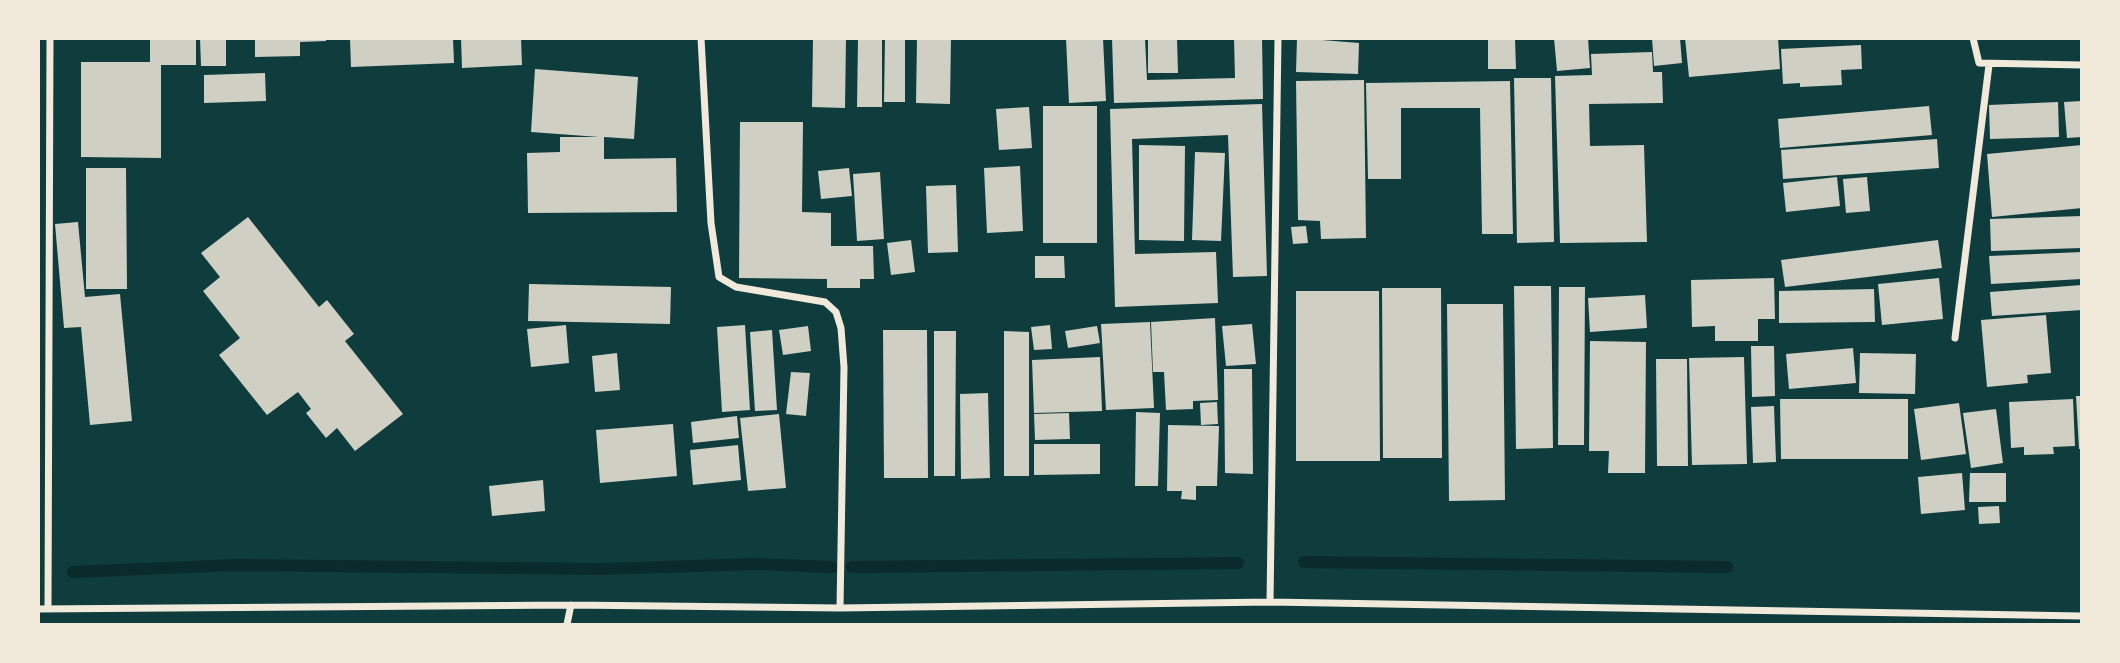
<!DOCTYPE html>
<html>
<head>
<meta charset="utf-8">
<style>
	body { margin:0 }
	#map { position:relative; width:2120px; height:663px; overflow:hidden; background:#0f3d3e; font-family:Overpass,sans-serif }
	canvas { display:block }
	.frame { position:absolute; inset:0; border:40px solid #f1e9da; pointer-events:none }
</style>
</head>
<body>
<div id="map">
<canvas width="2120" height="663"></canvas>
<div class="frame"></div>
</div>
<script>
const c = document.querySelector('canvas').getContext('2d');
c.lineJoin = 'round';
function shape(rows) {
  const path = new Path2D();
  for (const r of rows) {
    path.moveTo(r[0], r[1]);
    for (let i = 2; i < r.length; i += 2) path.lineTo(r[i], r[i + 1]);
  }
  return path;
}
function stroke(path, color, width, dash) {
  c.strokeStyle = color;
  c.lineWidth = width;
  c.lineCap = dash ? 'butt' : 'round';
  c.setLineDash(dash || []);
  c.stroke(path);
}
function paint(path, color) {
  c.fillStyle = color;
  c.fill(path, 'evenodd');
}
const stream = shape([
	[1304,562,1727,567],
	[852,567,1238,563],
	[73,572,234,565,602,569,755,564,832,567]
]);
const building = shape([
	[150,38,196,38,196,65,161,65,161,158,81,157,81,62,150,62],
	[200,38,226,38,226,66,201,66],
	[255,38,326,38,326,41,300,42,300,56,255,57],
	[350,38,453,38,454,63,351,67],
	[461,38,521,38,522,65,462,68],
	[813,38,846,38,845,108,812,107],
	[858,38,882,38,882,107,857,107],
	[885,38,905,38,905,102,884,102],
	[917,38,951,38,950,104,916,103],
	[1066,38,1103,38,1106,101,1069,103],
	[1112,38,1145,38,1147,80,1235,78,1234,38,1262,38,1263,99,1114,103],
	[1148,38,1177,38,1178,73,1148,73],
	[1297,38,1359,43,1358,74,1296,72],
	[1488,38,1515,38,1516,69,1488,69],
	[1554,38,1588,38,1590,68,1557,71],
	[1652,38,1680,38,1682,63,1654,66],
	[1685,38,1778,38,1780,69,1689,77],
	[1861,45,1862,69,1841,70,1842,85,1800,87,1800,83,1783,84,1781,49],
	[1652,52,1653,72,1662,72,1663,103,1589,104,1590,146,1644,145,1647,242,1560,243,1555,76,1592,75,1591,54],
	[535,69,638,77,634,139,604,137,604,159,676,158,677,212,528,213,527,153,560,152,560,137,599,137,531,132],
	[265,73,266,101,204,103,204,75],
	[1514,78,1551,78,1554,242,1517,243],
	[1364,80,1366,238,1321,239,1320,221,1298,220,1296,81],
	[1510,81,1513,234,1482,234,1480,108,1401,108,1401,179,1368,179,1366,83],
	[2082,101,2082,137,2067,138,2064,102],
	[2058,102,2059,137,1990,139,1989,105],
	[1262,104,1267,276,1233,277,1228,135,1132,139,1135,254,1216,252,1218,303,1115,307,1110,109],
	[1043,106,1097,106,1097,243,1043,243],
	[1929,106,1932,135,1780,148,1778,119],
	[1029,107,1032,148,999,150,996,109],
	[740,122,803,122,802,212,831,213,831,246,873,246,874,279,860,279,860,288,827,288,827,279,739,278],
	[1937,139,1939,168,1783,179,1781,150],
	[1139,145,1185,146,1184,241,1139,240],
	[2082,145,2082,208,1992,217,1987,154],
	[1195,152,1225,153,1221,241,1192,240],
	[1020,166,1023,231,987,233,984,168],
	[86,168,126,168,127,289,86,289],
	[849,168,852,196,821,199,818,171],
	[880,172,884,239,857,241,853,174],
	[1837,177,1840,206,1786,212,1783,183],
	[1867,177,1870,211,1846,213,1843,179],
	[956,185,958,252,928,253,926,186],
	[2082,216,2082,248,1991,251,1990,219],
	[248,217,319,307,327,300,354,334,345,341,403,414,355,451,337,428,326,438,306,413,311,409,298,392,267,415,219,355,240,338,203,291,220,277,201,253],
	[78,222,85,297,120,294,132,421,90,425,81,327,64,328,55,224],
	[1306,226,1308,243,1293,244,1291,227],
	[911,240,915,272,891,275,887,243],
	[1938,240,1942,268,1785,287,1781,260],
	[2082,252,2082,279,1991,284,1989,256],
	[1035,256,1064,256,1065,278,1035,278],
	[1774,278,1775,319,1758,319,1758,341,1715,341,1715,326,1692,327,1691,280],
	[1939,278,1943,319,1882,325,1878,284],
	[529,284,671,287,670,324,528,321],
	[2082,285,2082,310,1992,316,1990,292],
	[1514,286,1551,286,1553,448,1516,449],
	[1559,287,1585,287,1584,445,1558,445],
	[1382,288,1441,288,1442,458,1383,458],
	[1874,289,1875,322,1779,323,1779,291],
	[1296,291,1379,291,1380,461,1296,461],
	[1645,295,1647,328,1590,332,1588,298],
	[1447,304,1503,304,1505,500,1449,501],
	[2046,315,2051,373,2027,375,2028,383,1987,387,1981,320],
	[1215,318,1218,400,1193,401,1193,409,1166,410,1164,372,1153,372,1151,322],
	[1150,322,1154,408,1106,410,1101,324],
	[1252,324,1256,364,1226,366,1222,326],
	[566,325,569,363,531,367,527,329],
	[745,325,750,410,722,412,717,327],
	[1050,325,1052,349,1034,350,1031,327],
	[808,326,811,351,783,355,779,330],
	[1097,326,1100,343,1068,348,1065,331],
	[772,330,777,410,755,411,750,332],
	[883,330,927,330,928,478,884,478],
	[934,331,956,331,955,476,934,476],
	[1004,331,1029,332,1029,476,1004,476],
	[1590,341,1646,342,1645,473,1608,473,1609,451,1589,451],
	[1751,346,1774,346,1775,396,1752,397],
	[1853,348,1856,383,1789,389,1786,354],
	[617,353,620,390,595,392,592,356],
	[1860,353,1916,354,1915,394,1859,393],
	[1100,357,1102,411,1034,413,1032,360],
	[1744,357,1747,464,1692,465,1689,358],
	[1656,359,1687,359,1688,466,1657,466],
	[1224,369,1252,369,1253,474,1225,473],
	[791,372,810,373,806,416,786,414],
	[988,393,990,478,961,479,960,394],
	[2076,396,2082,396,2082,449,2079,449],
	[1780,399,1908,399,1908,459,1781,459],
	[2073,399,2075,446,2053,447,2054,454,2024,455,2024,447,2011,448,2009,402],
	[1217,402,1218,424,1201,425,1200,403],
	[1959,403,1966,454,1921,460,1914,409],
	[1774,406,1776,462,1753,463,1751,407],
	[1996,409,2003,463,1971,468,1963,413],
	[1136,412,1160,413,1158,486,1135,486],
	[1069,413,1070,439,1035,440,1034,414],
	[779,414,786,488,748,491,740,418],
	[737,416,739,438,693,443,691,422],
	[673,424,677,476,600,483,596,430],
	[1168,425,1219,426,1217,486,1196,486,1196,500,1181,499,1182,491,1167,491],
	[1034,444,1100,444,1100,474,1034,475],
	[738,445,741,480,693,485,690,450],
	[1962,473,1965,510,1921,514,1918,477],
	[1970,473,2006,473,2006,502,1969,502],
	[543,480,545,511,492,516,489,486],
	[1999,506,2000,523,1979,524,1978,507]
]);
const minor = shape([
	[701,38,711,223,719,277,736,287,825,302,836,312,841,328,844,367,840,608],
	[1973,38,1979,63,2082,65],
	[1955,338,1989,65],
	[1270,602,1278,38],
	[38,609,571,605,840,608,1270,602,2082,616],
	[48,609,50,38],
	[567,624,571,605]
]);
stroke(stream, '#0a2a2b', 12);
paint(building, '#cfcfc3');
stroke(minor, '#f1e9da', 7);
</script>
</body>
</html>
